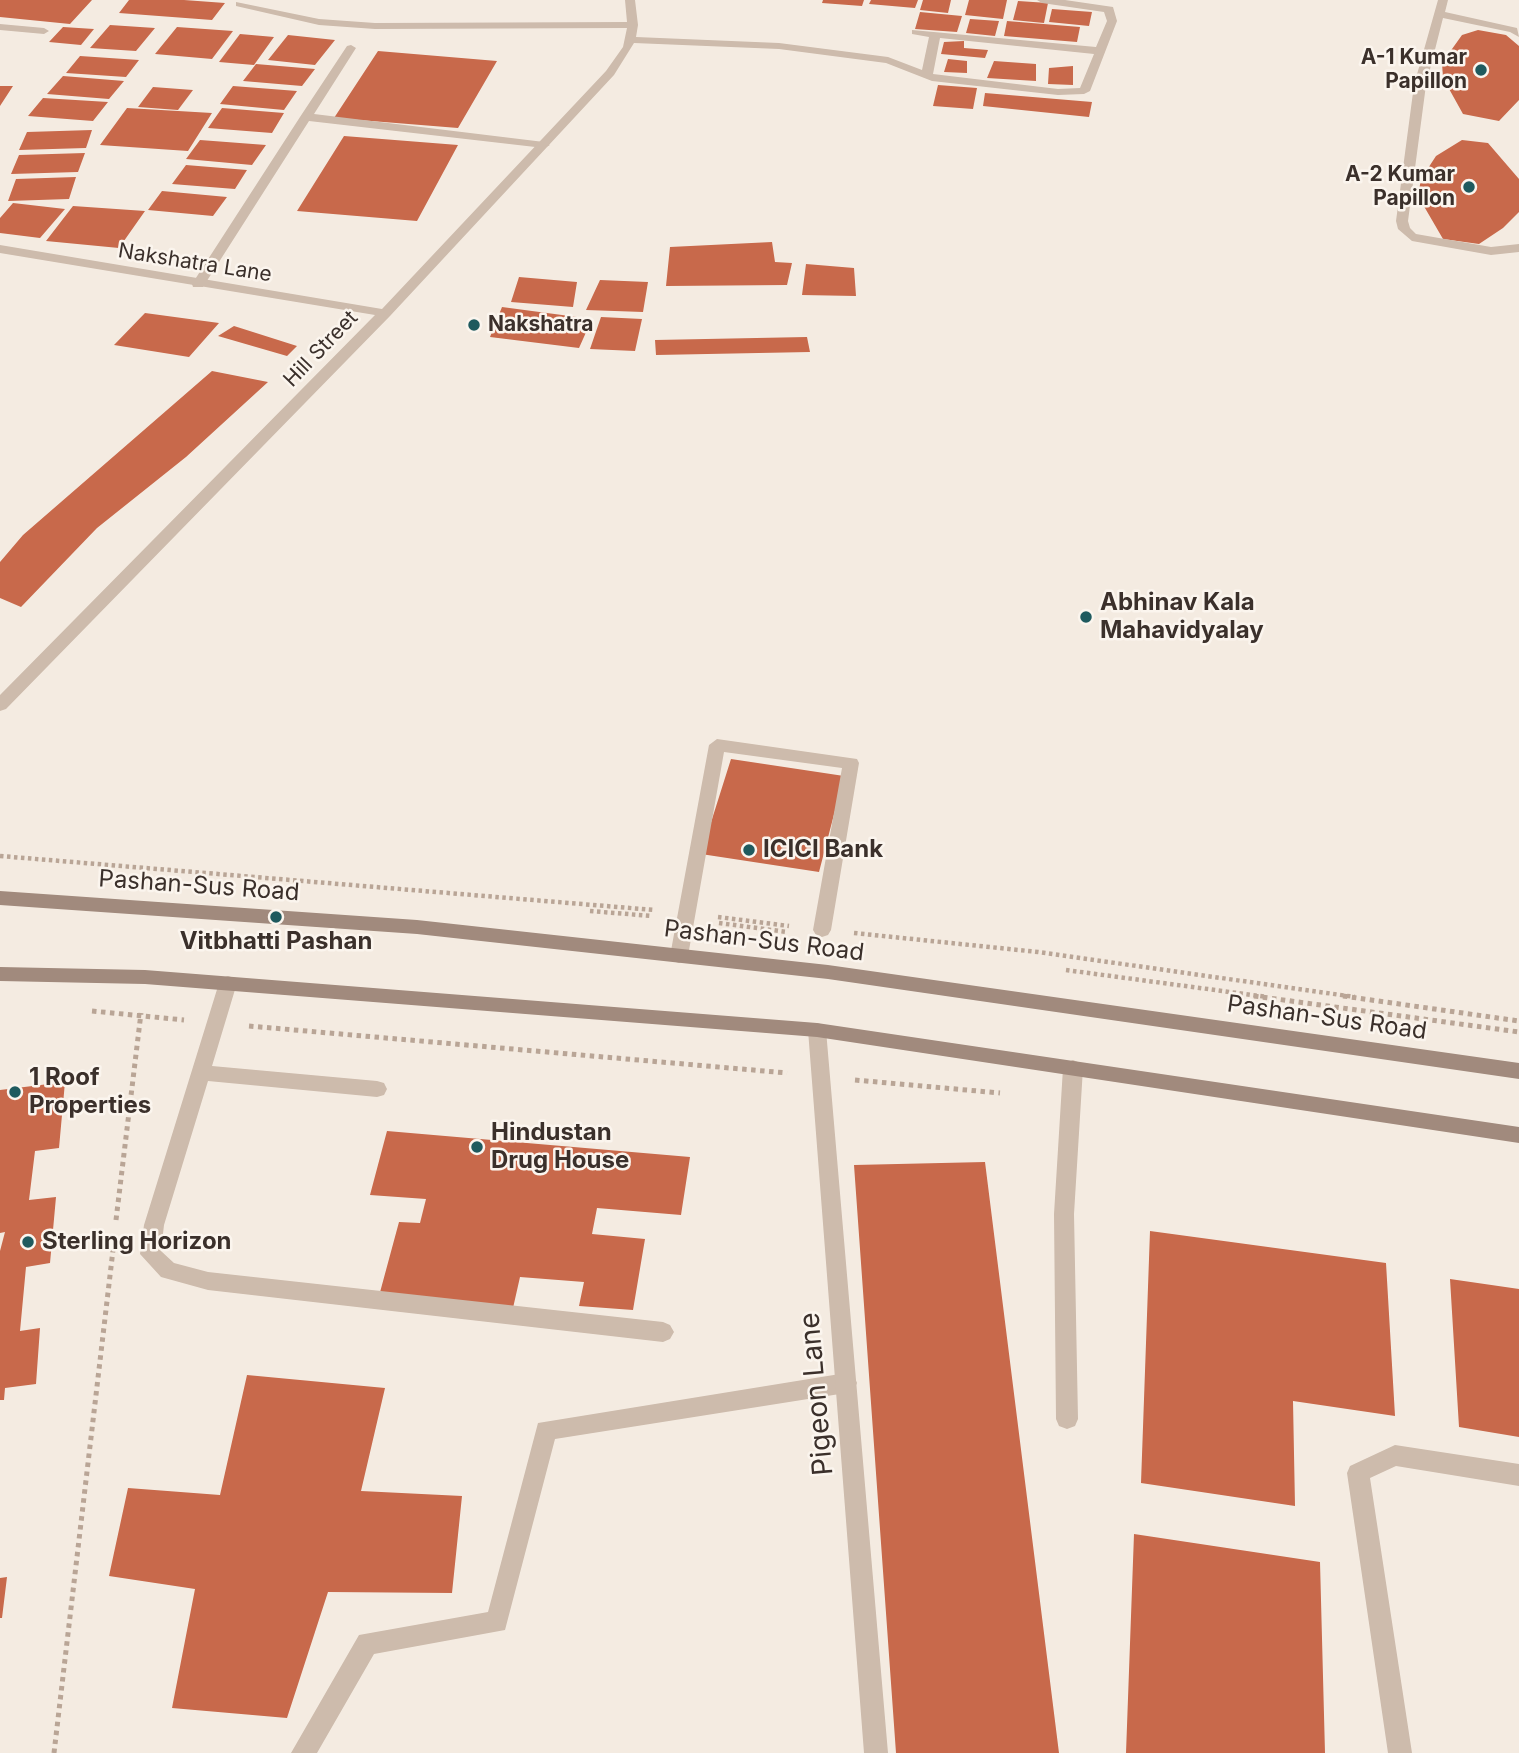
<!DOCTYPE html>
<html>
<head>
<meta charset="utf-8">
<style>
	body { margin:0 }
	canvas { display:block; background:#f4ebe1 }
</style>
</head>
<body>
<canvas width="1519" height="1753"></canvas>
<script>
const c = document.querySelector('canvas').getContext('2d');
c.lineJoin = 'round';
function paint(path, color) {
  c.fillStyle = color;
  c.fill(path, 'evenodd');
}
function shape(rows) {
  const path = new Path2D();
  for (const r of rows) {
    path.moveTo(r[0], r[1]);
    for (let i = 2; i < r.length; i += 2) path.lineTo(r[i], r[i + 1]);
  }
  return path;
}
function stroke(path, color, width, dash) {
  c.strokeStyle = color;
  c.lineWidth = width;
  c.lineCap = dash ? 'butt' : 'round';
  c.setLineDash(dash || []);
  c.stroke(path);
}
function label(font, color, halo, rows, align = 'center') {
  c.font = font + ' Inter,sans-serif';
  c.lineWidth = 5;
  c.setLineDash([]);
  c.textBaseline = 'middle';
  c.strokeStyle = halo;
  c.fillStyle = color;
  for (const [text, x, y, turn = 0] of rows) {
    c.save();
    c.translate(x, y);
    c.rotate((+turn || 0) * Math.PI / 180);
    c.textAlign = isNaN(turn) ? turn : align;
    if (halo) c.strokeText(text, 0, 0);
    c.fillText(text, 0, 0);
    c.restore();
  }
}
const building = shape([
	[0,0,92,0,70,24,0,17],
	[129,0,184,0,225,3,212,20,119,13],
	[823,0,864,0,862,6,822,3],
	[871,0,918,0,915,8,869,4],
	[923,0,951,0,948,13,920,10],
	[969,0,1007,0,1003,19,965,15],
	[1018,1,1048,3,1044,23,1013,20],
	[1052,9,1092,12,1089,26,1049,22],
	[920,12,962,16,957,32,915,29],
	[970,19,999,21,995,36,966,33],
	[1007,21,1080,27,1077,42,1004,36],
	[110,25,155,28,136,51,90,48],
	[63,27,94,29,81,45,49,42],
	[177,27,233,31,212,59,155,54],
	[1478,30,1506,35,1519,46,1519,100,1499,121,1463,114,1443,78,1442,63,1462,35],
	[240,34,274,37,254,65,219,62],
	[288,35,335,40,315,65,268,60],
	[964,41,964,48,988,50,985,58,941,54,944,42],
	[378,51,497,61,458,128,334,118],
	[80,56,139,60,126,77,66,73],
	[948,59,967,61,967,73,944,72],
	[994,61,1036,64,1036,81,987,78],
	[256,64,315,69,302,86,243,81],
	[1073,66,1073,85,1048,84,1049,68],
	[63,76,124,81,109,99,47,94],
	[938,85,977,88,973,109,933,106],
	[0,86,13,86,0,106],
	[233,86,297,91,284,110,220,104],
	[153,87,193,90,178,110,138,107],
	[985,93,1092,102,1089,117,983,106],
	[43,98,108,102,93,121,28,116],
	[127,108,212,113,188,151,100,145],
	[222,108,284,113,272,133,208,128],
	[92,130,86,148,19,150,27,132],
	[344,136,458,145,417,221,297,211],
	[200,140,266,145,252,165,186,159],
	[1462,140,1488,143,1519,179,1519,212,1503,228,1479,244,1443,239,1418,196,1421,179,1436,156],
	[85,153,78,172,11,174,19,155],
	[186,165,247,170,235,189,172,184],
	[76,177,69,199,8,201,16,179],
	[162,191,227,197,213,216,148,210],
	[13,203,65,209,40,238,0,233,0,218],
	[73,206,145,211,119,248,46,241],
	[772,242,775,262,792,263,787,285,666,286,670,247],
	[806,264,854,268,856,296,802,295],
	[519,277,577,282,573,307,511,302],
	[600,280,648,282,643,312,586,310],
	[502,307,592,319,579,348,490,337],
	[145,313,219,323,189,357,114,345],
	[601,317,642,319,635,351,590,349],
	[234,326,297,346,287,356,218,336],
	[807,337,810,352,656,355,655,340],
	[212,371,268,382,186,457,97,528,21,607,0,598,0,562,23,535],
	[731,759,844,776,819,872,701,854],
	[65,1082,59,1148,35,1151,29,1200,56,1197,50,1263,26,1267,20,1331,40,1328,36,1384,5,1388,4,1400,0,1400,0,1251,5,1232,0,1233,0,1090],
	[387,1131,690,1157,681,1215,597,1208,592,1234,645,1239,633,1310,579,1306,584,1282,520,1277,513,1308,379,1296,399,1222,420,1223,426,1199,370,1195],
	[985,1162,1059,1753,896,1753,854,1165],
	[1150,1231,1386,1263,1395,1416,1293,1401,1295,1506,1141,1483],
	[1450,1279,1519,1289,1519,1437,1459,1427],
	[247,1375,385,1388,361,1491,462,1496,452,1593,328,1592,287,1718,172,1708,195,1589,109,1576,128,1488,220,1495],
	[1134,1534,1320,1562,1325,1753,1126,1753],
	[7,1577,2,1618,0,1618,0,1578]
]);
const pathFar1 = shape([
	[0,856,654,910],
	[590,911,652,916],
	[718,917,789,926],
	[719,923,787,932],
	[854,933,1038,952,1355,997],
	[1066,970,1267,997]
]);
const path = shape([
	[1254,996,1519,1032],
	[1343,996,1519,1021],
	[92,1011,184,1020],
	[249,1026,787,1073],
	[855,1080,1000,1093],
	[116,1220,141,1013],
	[54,1753,113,1250]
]);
const lane = shape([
	[1438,0,1448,0,1445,12,1517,28,1519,37,1510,32,1443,18,1426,85,1408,221,1410,228,1416,234,1491,247,1519,244,1519,252,1491,255,1412,241,1398,229,1396,221,1414,85,1438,0],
	[351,45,356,48,314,114,544,142,550,145,544,148,309,121,203,287,193,287,192,284,300,117,347,46,351,45],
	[717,739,857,759,859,763,831,930,828,935,822,937,816,935,813,930,842,768,724,752,688,956,685,961,679,963,673,961,670,956,709,745,717,739],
	[1073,1060,1080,1063,1083,1068,1074,1214,1078,1419,1075,1426,1067,1429,1059,1426,1056,1419,1054,1214,1063,1068,1066,1063,1073,1060],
	[846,1373,854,1376,857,1383,854,1390,846,1393,555,1439,505,1630,374,1654,317,1753,291,1753,359,1635,488,1612,538,1423,846,1373],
	[1395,1445,1519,1464,1519,1486,1396,1466,1370,1478,1412,1753,1388,1753,1347,1473,1350,1466,1395,1445]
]);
const street = shape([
	[625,0,635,0,638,25,636,37,779,43,888,57,922,70,929,37,912,34,912,30,1096,47,1107,21,1104,12,1042,3,1037,0,1065,0,1113,7,1117,21,1090,91,1084,94,1058,95,932,81,886,63,779,49,634,43,614,75,390,316,6,709,0,711,0,695,375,315,0,253,0,245,382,309,606,71,623,47,627,28,375,29,319,25,236,6,236,2,319,19,375,23,627,22,625,0],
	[940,38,1094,54,1080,88,1058,89,933,74,940,38],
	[0,24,44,28,49,31,44,34,0,30,0,24],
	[228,976,234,978,237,983,212,1066,377,1081,384,1083,387,1089,384,1095,377,1097,208,1081,164,1225,161,1251,174,1263,208,1272,663,1322,670,1325,674,1332,670,1339,663,1342,208,1290,161,1277,140,1254,144,1225,219,983,222,978,228,976],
	[817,1023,824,1025,826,1030,888,1753,864,1753,808,1030,810,1025,817,1023]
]);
const secondary = shape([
	[0,891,417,920,828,965,1519,1063,1519,1079,828,979,417,934,0,905,0,891],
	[0,967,145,970,817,1023,1519,1127,1519,1143,817,1037,145,984,0,981,0,967]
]);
const markers = [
	[1481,70,7,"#1f5a5e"],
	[1469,187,7,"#1f5a5e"],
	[474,325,7,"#1f5a5e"],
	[1086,617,7,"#1f5a5e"],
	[749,850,7,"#1f5a5e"],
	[276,917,7,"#1f5a5e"],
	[15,1092,7,"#1f5a5e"],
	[477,1147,7,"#1f5a5e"],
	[28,1242,7,"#1f5a5e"]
];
const farPoinames = [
	["A-1 Kumar",1467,58],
	["Papillon",1467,82],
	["A-2 Kumar",1455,175],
	["Papillon",1455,199],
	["Nakshatra",488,325,"left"]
];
const farStreetnames = [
	["Nakshatra Lane",195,263,9],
	["Hill Street",321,349,-46]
];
const poiNames = [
	["Abhinav Kala",1100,603],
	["Mahavidyalay",1100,631],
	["ICICI Bank",763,850],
	["Vitbhatti Pashan",276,942,"center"],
	["1 Roof",29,1078],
	["Properties",29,1106],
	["Hindustan",491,1133],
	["Drug House",491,1161],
	["Sterling Horizon",42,1242]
];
const streetNames = [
	["Pashan-Sus Road",199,886,4],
	["Pashan-Sus Road",764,941,7],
	["Pashan-Sus Road",1327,1018,8]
];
const nearStreetnames = [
	["Pigeon Lane",817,1394,-95]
];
paint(building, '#c8694b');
stroke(pathFar1, '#b9a596', 4.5, [3.5, 3.5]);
stroke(path, '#b9a596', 5, [4.5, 4.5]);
paint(lane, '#cdbbac');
paint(street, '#cdbbac');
paint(secondary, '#a18a7d');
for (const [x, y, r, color] of markers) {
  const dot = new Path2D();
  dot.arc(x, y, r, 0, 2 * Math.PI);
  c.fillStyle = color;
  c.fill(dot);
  stroke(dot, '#fbf5ee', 2.5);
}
label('bold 21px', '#3b302b', '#fbf5ee', farPoinames, 'right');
label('21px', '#3b302b', '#fbf5ee', farStreetnames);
label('bold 24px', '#3b302b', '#fbf5ee', poiNames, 'left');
label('24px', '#3b302b', '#fbf5ee', streetNames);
label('28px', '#3b302b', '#fbf5ee', nearStreetnames);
</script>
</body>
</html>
